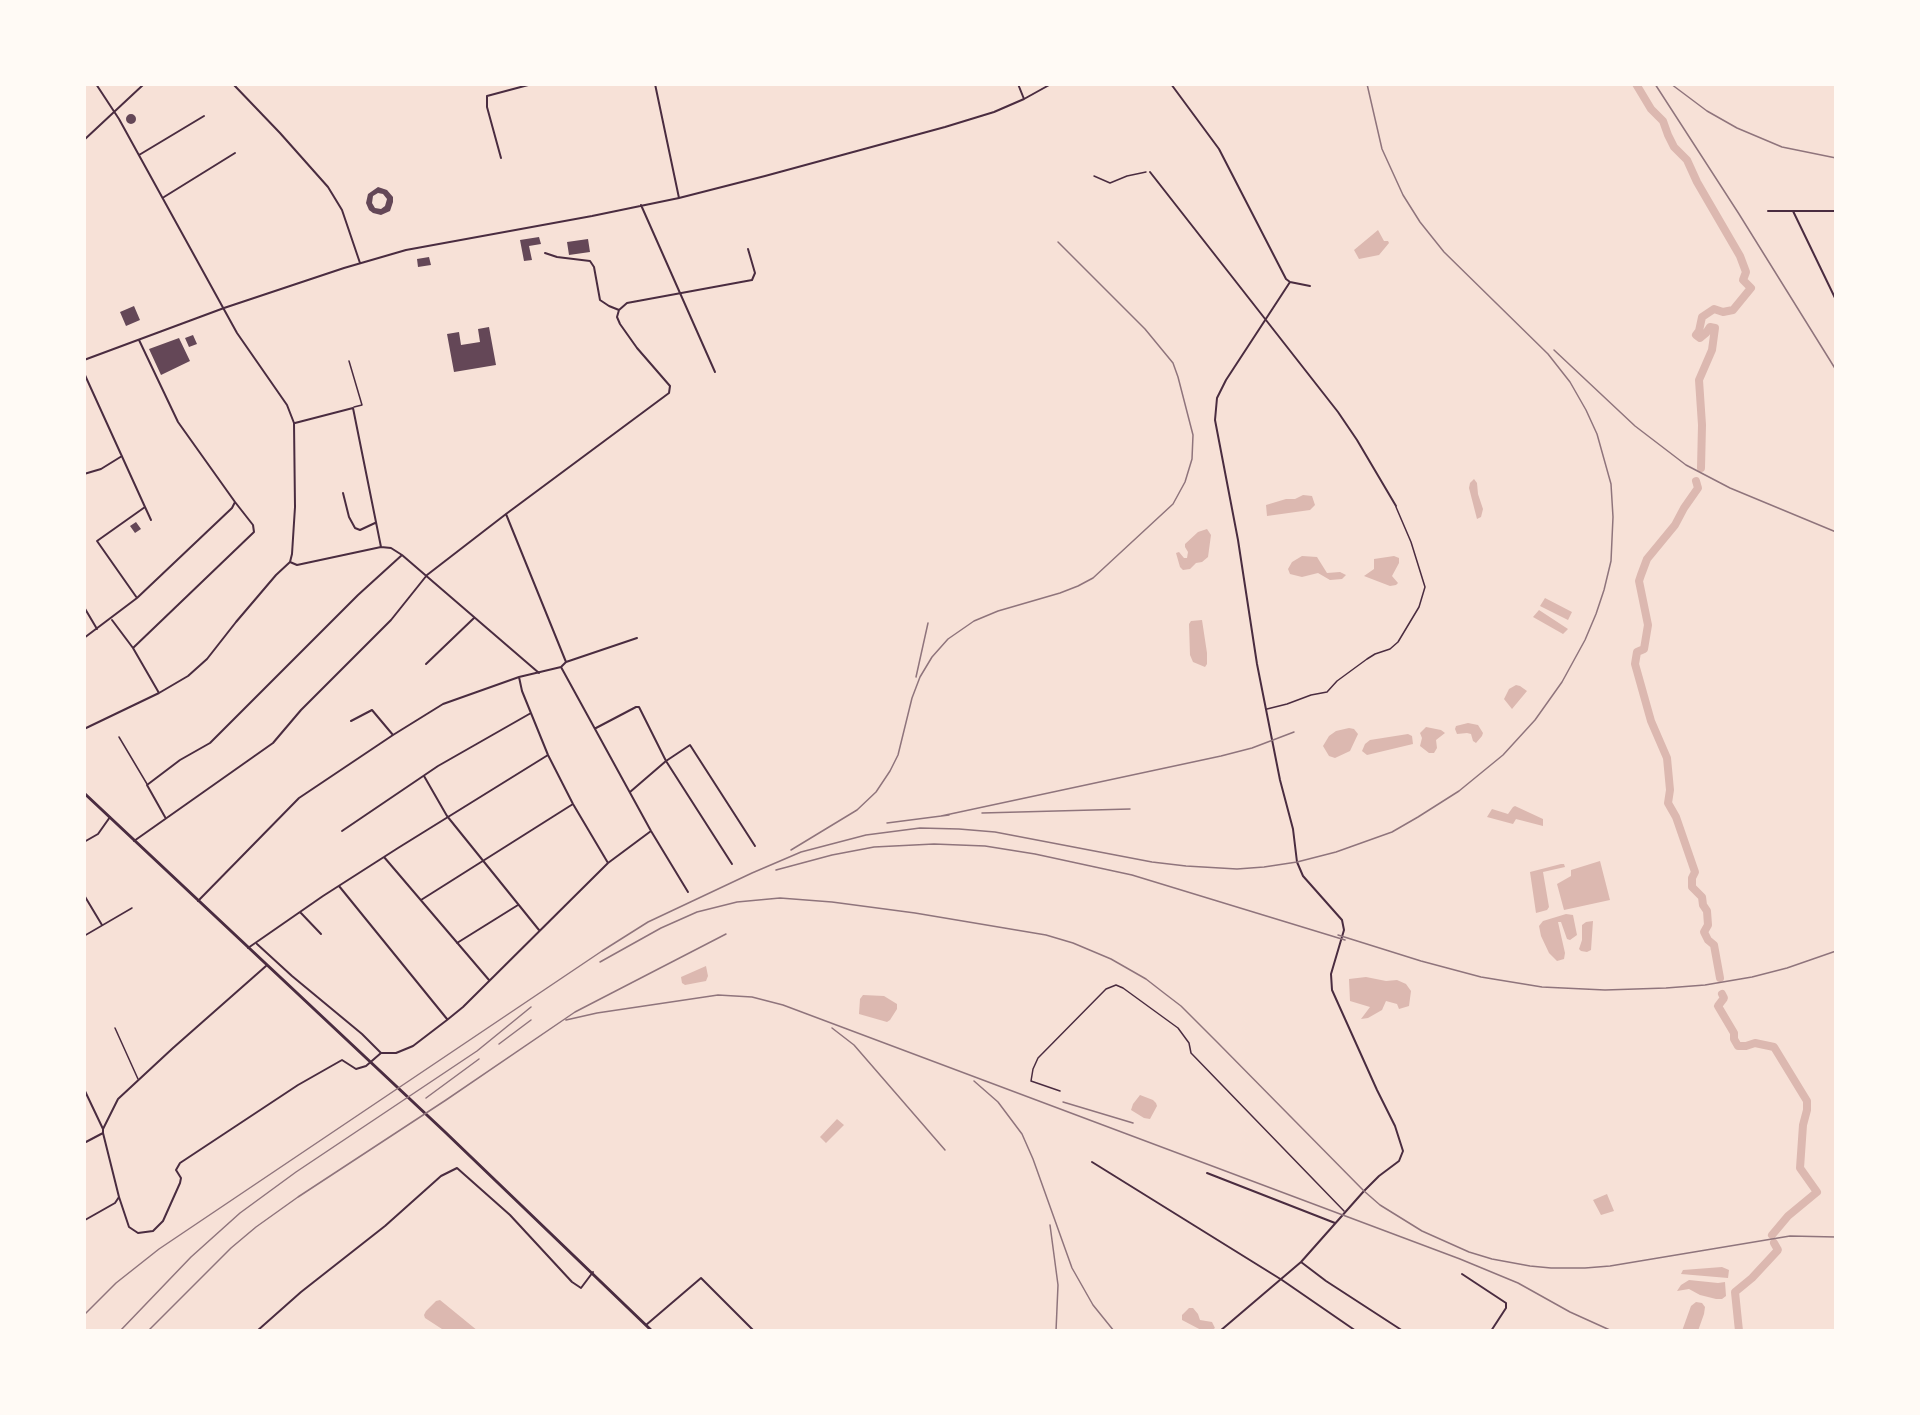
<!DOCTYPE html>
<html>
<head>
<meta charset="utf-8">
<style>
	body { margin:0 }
	#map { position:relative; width:1920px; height:1415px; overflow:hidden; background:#f7e1d7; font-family:Barlow,sans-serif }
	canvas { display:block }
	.frame { position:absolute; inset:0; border:86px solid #fffaf5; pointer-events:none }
</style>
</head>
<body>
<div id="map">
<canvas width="1920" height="1415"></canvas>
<div class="frame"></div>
</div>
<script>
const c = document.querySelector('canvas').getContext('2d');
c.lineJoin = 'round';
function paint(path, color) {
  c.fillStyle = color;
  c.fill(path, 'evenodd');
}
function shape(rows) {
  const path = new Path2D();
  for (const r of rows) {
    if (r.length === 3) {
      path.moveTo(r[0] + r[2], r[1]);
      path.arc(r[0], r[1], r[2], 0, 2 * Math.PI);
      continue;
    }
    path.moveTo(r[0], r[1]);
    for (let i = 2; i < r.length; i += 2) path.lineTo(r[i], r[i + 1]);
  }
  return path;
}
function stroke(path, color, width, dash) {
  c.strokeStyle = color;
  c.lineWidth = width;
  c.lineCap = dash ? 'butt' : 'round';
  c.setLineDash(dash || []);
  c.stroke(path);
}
const water = shape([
	[1378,230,1384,241,1388,241,1389,243,1379,255,1359,259,1354,250],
	[1474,479,1477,483,1478,494,1483,509,1481,517,1477,519,1469,488,1470,483],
	[1303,495,1312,496,1315,505,1310,510,1267,516,1266,505,1286,499,1295,499],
	[1207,529,1211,535,1208,557,1202,562,1196,563,1190,569,1183,570,1180,567,1176,553,1179,552,1184,558,1187,558,1188,552,1185,547,1185,544,1198,532],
	[1302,556,1317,557,1327,573,1340,572,1346,575,1342,579,1330,580,1318,573,1302,577,1290,574,1288,569,1292,562],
	[1394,556,1399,558,1399,563,1392,576,1398,583,1396,585,1390,586,1364,576,1374,569,1374,559],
	[1545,598,1572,612,1568,620,1540,606],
	[1539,610,1568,629,1563,634,1533,617],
	[1202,620,1207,653,1207,664,1205,667,1193,662,1190,655,1189,624,1191,621],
	[1516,685,1520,686,1527,691,1512,709,1504,699,1509,689],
	[1468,723,1478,725,1483,733,1482,736,1476,743,1473,741,1471,734,1467,733,1457,734,1455,729,1456,726],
	[1426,727,1441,730,1445,733,1436,740,1437,748,1434,753,1429,753,1420,746,1422,738,1420,733],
	[1349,728,1354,729,1358,734,1350,751,1335,758,1329,756,1323,746,1329,736,1336,731],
	[1408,734,1412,736,1413,744,1367,755,1362,751,1365,744,1370,740],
	[1515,806,1543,819,1543,826,1516,819,1513,824,1487,817,1492,809,1508,814,1513,807],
	[1600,861,1610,900,1564,910,1557,884,1571,876,1571,870],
	[1561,864,1564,864,1565,867,1543,872,1549,907,1547,910,1536,913,1530,872],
	[1566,914,1573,915,1577,935,1570,940,1567,939,1561,922,1558,922,1565,953,1564,959,1557,961,1549,953,1541,936,1539,926,1543,921],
	[1593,921,1591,950,1587,952,1581,951,1579,949,1582,940,1582,925,1586,922],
	[706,966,708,976,706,981,685,985,682,983,681,977],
	[1366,977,1386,981,1397,980,1406,984,1411,991,1409,1006,1399,1009,1397,1004,1386,1001,1382,1010,1368,1018,1361,1019,1370,1007,1350,1001,1349,979],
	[863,995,884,996,897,1004,897,1009,890,1020,887,1022,859,1014,860,999],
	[1140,1095,1153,1100,1156,1103,1157,1106,1150,1119,1144,1118,1131,1110,1133,1104],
	[837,1119,844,1125,826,1143,820,1137],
	[1607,1194,1614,1211,1601,1215,1593,1200],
	[1722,1267,1729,1270,1728,1278,1681,1274,1683,1270],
	[1689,1280,1718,1283,1725,1282,1726,1296,1722,1299,1716,1299,1700,1295,1689,1289,1677,1291,1681,1285],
	[440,1300,478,1331,445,1331,425,1318,424,1315,426,1311,436,1301],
	[1696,1302,1702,1303,1705,1307,1704,1314,1699,1328,1698,1331,1682,1331,1691,1306],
	[1189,1308,1193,1308,1198,1314,1200,1320,1212,1322,1215,1328,1211,1331,1203,1331,1182,1320,1182,1315]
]);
const river = shape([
	[1636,84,1651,109,1663,121,1668,135,1674,147,1687,160,1697,182,1740,256,1746,272,1743,280,1751,288,1733,310,1723,312,1714,309,1702,317,1699,331,1696,335,1700,338,1706,333,1710,327,1715,328,1712,350,1699,380,1702,425,1701,468],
	[1696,481,1698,488,1684,508,1675,525,1647,559,1641,575,1639,581,1648,625,1644,649,1637,652,1635,664,1651,721,1667,758,1670,790,1668,803,1676,817,1695,872,1692,878,1692,887,1702,897,1703,905,1707,911,1708,925,1704,932,1708,940,1714,945,1720,978],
	[1722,994,1724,998,1718,1006,1734,1033,1734,1039,1738,1046,1746,1046,1755,1043,1774,1047,1807,1101,1807,1110,1803,1125,1800,1168,1817,1192,1788,1216,1772,1235],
	[1739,1331,1735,1292,1752,1278,1778,1250,1774,1243]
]);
const building = shape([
	[131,119,5],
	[378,187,387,190,393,197,393,202,390,211,381,215,373,213,369,210,366,203,368,194],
	[378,193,383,194,387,199,385,206,381,209,375,208,372,203,373,196],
	[539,237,541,244,529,246,532,260,524,261,520,240],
	[588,239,590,252,569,255,567,242],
	[429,257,431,265,418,267,417,259],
	[134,306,140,320,126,326,120,312],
	[489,327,496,365,454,372,447,334,459,332,461,345,480,342,478,329],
	[193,335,197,344,189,347,185,338],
	[179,338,190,361,161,375,149,349],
	[136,522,141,529,135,533,130,526]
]);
const path = shape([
	[1094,176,1110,183,1127,176,1146,172]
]);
const service = shape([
	[349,361,362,405,354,407],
	[1267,709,1287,704,1311,695,1327,692,1337,681,1367,659,1375,654,1390,649,1398,642,1419,607,1425,587,1411,542,1396,507],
	[119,737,147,784],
	[84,936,132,908],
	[115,1028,138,1079],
	[1060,1091,1031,1081,1033,1069,1038,1058,1106,989,1116,985,1123,988,1178,1028,1189,1043,1191,1053,1344,1211]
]);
const minor = shape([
	[233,84,280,133,328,187,342,210,360,263],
	[655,84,679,198],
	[1018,84,1024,99],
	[1171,84,1219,149,1286,279,1290,282,1310,286],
	[84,140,144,84],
	[139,155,204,116],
	[501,158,487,107,487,96,532,84],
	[1150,172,1338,412,1357,440,1396,506],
	[164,197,235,153],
	[641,205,715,372],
	[1768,211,1836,211],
	[1793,211,1836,300],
	[545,253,557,257,590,261,594,267,600,300,609,306,619,310],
	[84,360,224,308,344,268,406,250,592,216,679,198,765,176,945,127,994,112,1024,99,1051,84],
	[84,373,145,507,97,541,137,598],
	[295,423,353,408,381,547,391,548,402,555,539,673],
	[84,474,101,469,122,456],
	[343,493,349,517,355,528,360,530,375,523],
	[145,507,151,520],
	[506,514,566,662],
	[290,562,297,565,381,547],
	[84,607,97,629],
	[112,620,133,648,159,693],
	[84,638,137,598,232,508,235,502,178,422,139,340],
	[133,648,254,532,253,525,235,502],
	[426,664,474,618],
	[561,667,651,831,688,892],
	[519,677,522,691,548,755,573,804,608,863],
	[351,721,372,710,393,735],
	[596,728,636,707,639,707,666,761,732,864],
	[84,729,159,693,188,676,207,659,236,622,276,575,290,562,292,554,295,507,294,423,287,405,237,333,119,119,96,84],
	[424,776,447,816,539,930],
	[630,792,666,761,690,745,755,846],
	[165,817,147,785,180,760,210,743,358,595,402,555],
	[342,831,438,766,531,713],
	[134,841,273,743,301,710,391,620,427,575,506,514,669,393,670,386,637,348,620,324,617,317,619,310,627,303,752,280,755,273,748,249],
	[84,842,98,834,110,817],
	[384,857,489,980],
	[339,886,447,1019],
	[84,895,102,925],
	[421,900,573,804],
	[198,901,299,798,393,735,443,704,519,677,561,667,566,662,637,638],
	[300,912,321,934],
	[457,943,518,905],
	[257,944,292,976,362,1034,381,1053],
	[248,948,323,896,398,848,548,755],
	[381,1053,396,1053,413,1046,447,1020,463,1007,608,863,651,831],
	[84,1089,103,1129],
	[84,1143,103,1133],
	[1092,1162,1282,1280,1356,1331],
	[1207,1173,1335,1223],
	[119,1197,129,1227,138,1233,153,1231,163,1221,180,1183,181,1178,176,1170,180,1163,298,1085,342,1060,356,1069,366,1066,381,1053],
	[84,1222,85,1220,115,1203,119,1197,103,1133,103,1129,118,1099,173,1048,266,966],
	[1301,1262,1326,1281,1403,1331],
	[1462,1274,1506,1303,1506,1308,1491,1331],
	[646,1325,701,1278,754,1331],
	[257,1331,301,1292,385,1226,441,1176,457,1168,510,1215,572,1282,581,1288,593,1272],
	[1220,1331,1301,1262,1364,1191,1379,1176,1399,1161,1403,1151,1395,1126,1377,1090,1332,990,1331,974,1344,930,1342,920,1303,876,1297,862,1293,829,1280,780,1257,664,1238,540,1215,420,1217,398,1226,380,1290,282]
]);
const secondary = shape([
	[84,793,445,1132,652,1331]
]);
const rail = shape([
	[1655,84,1739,214,1836,370],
	[1671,84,1707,111,1737,128,1782,147,1836,158],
	[1554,350,1635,426,1686,465,1730,488,1836,532],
	[916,677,928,623],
	[982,813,1130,809],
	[941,816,1221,756,1252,748,1294,732],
	[887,823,949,815],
	[791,850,857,810,876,792,890,771,898,755,912,698,920,677,932,657,948,639,974,621,998,611,1060,593,1078,586,1093,578,1173,504,1185,482,1192,459,1193,435,1178,377,1173,363,1145,329,1058,242],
	[776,870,832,855,874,847,934,844,985,846,1035,854,1132,875,1345,940],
	[1338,935,1421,961,1481,977,1542,987,1605,990,1666,988,1705,985,1752,977,1787,968,1836,951],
	[600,962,661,928,697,912,737,902,780,898,832,902,915,913,1046,935,1073,943,1111,959,1146,979,1164,993,1181,1006,1218,1043,1364,1191,1380,1205,1422,1231,1469,1252,1492,1259,1530,1266,1551,1268,1585,1268,1610,1266,1790,1236,1836,1237],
	[566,1020,597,1013,718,995,752,997,783,1005,1460,1259,1518,1283,1570,1312,1612,1331],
	[832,1028,854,1045,945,1150],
	[499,1044,531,1020],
	[974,1081,998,1102,1022,1134,1033,1159,1072,1268,1093,1305,1114,1331],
	[426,1098,479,1059],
	[1063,1102,1133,1123],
	[1050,1225,1058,1285,1056,1331],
	[84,1315,116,1283,159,1249,602,951,648,922,752,873,801,852,866,835,920,828,959,829,995,832,1152,862,1186,866,1237,869,1264,867,1297,862,1336,852,1392,832,1418,817,1459,791,1503,755,1535,720,1562,682,1585,640,1596,614,1604,590,1611,561,1613,517,1611,484,1597,434,1586,410,1570,382,1548,354,1444,252,1420,222,1403,195,1382,149,1367,84],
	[120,1331,191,1257,240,1213,296,1172,477,1051,531,1007],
	[148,1331,231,1248,256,1227,298,1197,446,1100,575,1012,726,934]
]);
paint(water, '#dcb8b0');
stroke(river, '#dcb8b0', 8);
paint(building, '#644757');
stroke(path, '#4a2c40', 1.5);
stroke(service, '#4a2c40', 1.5);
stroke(minor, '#4a2c40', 2);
stroke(secondary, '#4a2c40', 3);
stroke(rail, '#8f747c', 1.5);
</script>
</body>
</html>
